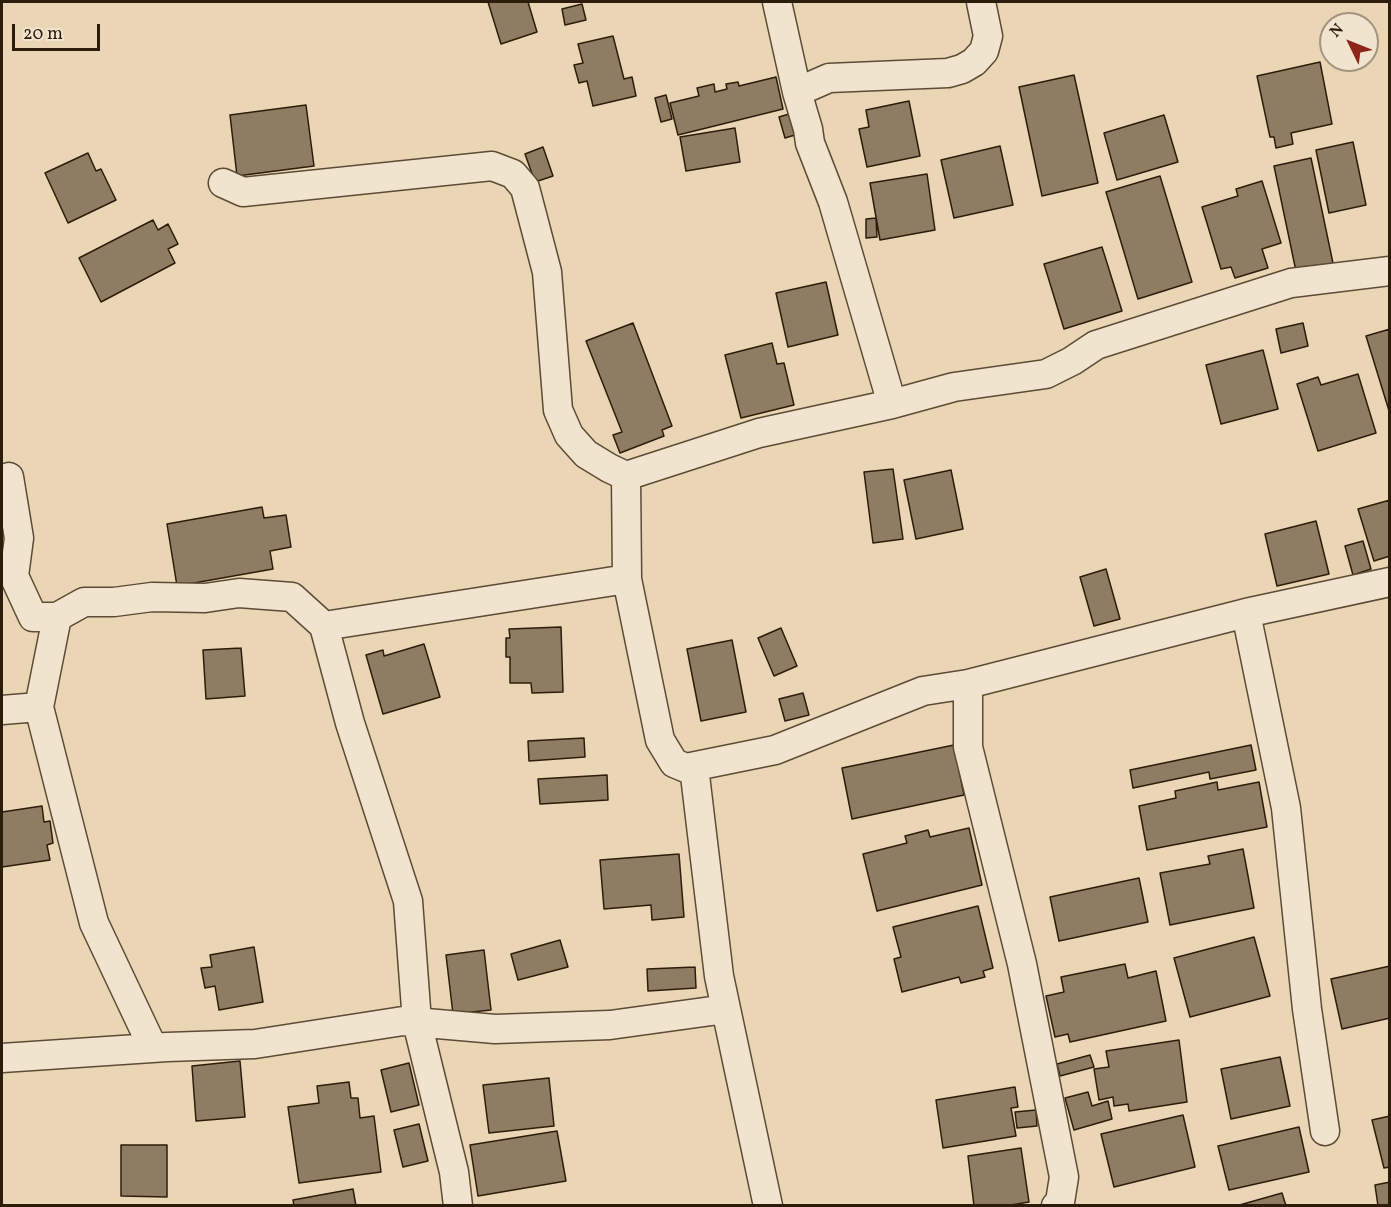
<!DOCTYPE html>
<html>
<head>
<meta charset="utf-8">
<style>
	body { margin:0 }
	#map { position:relative; width:1391px; height:1207px; overflow:hidden; background:#ead6b5; font-family:Vollkorn,serif }
	canvas { display:block }
	.frame { position:absolute; inset:0; border:3px solid #2c1d0a; pointer-events:none }
	.north { position:absolute; left:1319px; top:12px; width:60px; height:60px; box-sizing:border-box; background:#f1e4cf; border:2px solid #a29480; border-radius:50%; rotate:313deg; font-size:16px; font-weight:700; line-height:24px; text-align:center; color:#2c1d0a }
	.north::after { content:''; display:block; margin:auto; width:21px; height:27px; background:#8f2418; clip-path:polygon(50% 0,100% 100%,50% 72%,0 100%) }
	.scale { position:absolute; left:12px; top:24px; width:88px; height:27px; box-sizing:border-box; border:3px solid #2c1d0a; border-top:0; padding-left:8px; font-size:18px; line-height:21px; white-space:nowrap; color:#2c1d0a; -webkit-text-stroke:4px #f1e4cf; paint-order:stroke }
</style>
</head>
<body>
<div id="map">
<canvas width="1391" height="1207"></canvas>
<div class="frame"></div>
<div class="north">N</div>
<div class="scale">20 m</div>
</div>
<script>
const c = document.querySelector('canvas').getContext('2d');
c.lineJoin = 'round';
function paint(path, color) {
  c.fillStyle = color;
  c.fill(path, 'evenodd');
}
function shape(rows) {
  const path = new Path2D();
  for (const r of rows) {
    path.moveTo(r[0], r[1]);
    for (let i = 2; i < r.length; i += 2) path.lineTo(r[i], r[i + 1]);
  }
  return path;
}
function stroke(path, color, width, dash) {
  c.strokeStyle = color;
  c.lineWidth = width;
  c.lineCap = dash ? 'butt' : 'round';
  c.setLineDash(dash || []);
  c.stroke(path);
}
const building = shape([
	[488,2,528,2,537,32,501,44,488,2],
	[582,4,586,20,565,25,562,9,582,4],
	[613,36,624,79,632,77,636,96,593,106,587,81,579,83,574,65,583,63,578,44,613,36],
	[1320,62,1332,124,1291,133,1293,144,1276,148,1274,137,1270,137,1257,76,1320,62],
	[1074,75,1098,183,1042,196,1019,87,1074,75],
	[776,77,783,109,678,135,670,103,699,96,697,88,714,84,715,92,727,89,726,84,738,82,739,86,776,77],
	[666,95,672,119,661,122,655,98,666,95],
	[909,101,920,156,867,167,859,129,869,127,866,110,909,101],
	[306,105,314,166,237,176,230,115,306,105],
	[799,111,805,132,785,138,779,117,799,111],
	[1164,115,1178,162,1117,180,1104,133,1164,115],
	[735,128,740,162,686,171,680,137,735,128],
	[1353,142,1366,205,1329,213,1316,150,1353,142],
	[1000,146,1013,205,954,218,941,160,1000,146],
	[543,147,553,176,535,182,525,154,543,147],
	[88,153,96,171,101,169,116,200,68,223,45,173,88,153],
	[1311,158,1334,268,1297,276,1274,166,1311,158],
	[927,174,935,230,880,240,870,183,927,174],
	[1160,176,1192,282,1138,299,1106,192,1160,176],
	[1262,181,1281,243,1262,249,1268,268,1235,278,1231,267,1221,269,1202,207,1238,196,1236,189,1262,181],
	[876,218,877,237,866,238,866,219,876,218],
	[153,220,158,230,168,224,178,244,168,249,175,263,101,302,79,258,153,220],
	[1102,247,1122,311,1064,329,1044,264,1102,247],
	[826,282,838,335,788,347,776,293,826,282],
	[633,323,672,426,662,430,664,436,620,453,613,435,622,432,586,341,633,323],
	[1303,323,1308,346,1281,353,1276,329,1303,323],
	[1390,329,1390,414,1366,336,1390,329],
	[772,343,777,364,784,363,794,405,741,418,725,355,772,343],
	[1263,350,1278,409,1221,424,1206,365,1263,350],
	[1358,374,1376,433,1318,451,1297,384,1318,377,1321,385,1358,374],
	[893,469,903,539,873,543,864,472,893,469],
	[951,470,963,529,916,539,904,480,951,470],
	[1390,500,1390,556,1374,561,1358,509,1390,500],
	[262,507,264,518,286,515,291,547,270,551,273,569,177,586,167,524,262,507],
	[1316,521,1329,574,1277,586,1265,534,1316,521],
	[1363,541,1371,569,1353,575,1345,546,1363,541],
	[1106,569,1120,619,1094,626,1080,577,1106,569],
	[561,627,563,692,532,693,531,683,510,683,510,657,506,657,506,638,510,638,509,629,561,627],
	[781,628,797,666,774,676,758,638,781,628],
	[732,640,746,712,701,721,687,649,732,640],
	[424,644,440,697,383,714,366,655,383,650,384,656,424,644],
	[241,648,245,696,206,699,203,650,241,648],
	[803,693,809,715,785,721,779,699,803,693],
	[584,738,585,757,529,761,528,741,584,738],
	[954,745,964,795,852,819,842,768,954,745],
	[1251,745,1256,770,1210,779,1209,772,1133,788,1130,770,1251,745],
	[607,775,608,800,540,804,538,779,607,775],
	[1217,782,1218,790,1259,782,1267,827,1147,850,1139,806,1176,798,1175,791,1217,782],
	[42,806,44,822,50,821,53,843,47,845,50,860,2,867,2,812,42,806],
	[969,828,982,885,877,911,863,854,907,843,905,836,928,830,930,837,969,828],
	[1243,849,1254,908,1170,925,1160,873,1210,864,1208,856,1243,849],
	[679,854,684,917,652,920,651,905,604,909,600,860,679,854],
	[1139,878,1148,922,1059,941,1050,897,1139,878],
	[978,906,993,968,983,971,985,977,961,983,959,977,902,992,894,959,901,957,893,927,978,906],
	[1254,937,1270,996,1190,1017,1174,958,1254,937],
	[560,940,568,967,518,980,511,954,560,940],
	[254,947,263,1002,219,1010,215,986,205,988,201,968,212,967,210,955,254,947],
	[484,950,491,1010,453,1014,446,955,484,950],
	[1125,964,1128,978,1156,971,1166,1021,1070,1042,1068,1034,1055,1037,1046,996,1064,992,1061,977,1125,964],
	[1390,966,1390,1018,1342,1029,1331,979,1390,966],
	[695,967,696,988,648,991,647,969,695,967],
	[1179,1040,1187,1102,1129,1111,1128,1104,1114,1106,1113,1097,1099,1100,1094,1069,1109,1067,1106,1051,1179,1040],
	[1090,1055,1094,1067,1060,1076,1057,1064,1090,1055],
	[1280,1057,1290,1106,1231,1119,1221,1069,1280,1057],
	[240,1061,245,1117,196,1121,192,1066,240,1061],
	[409,1063,419,1105,391,1112,381,1070,409,1063],
	[549,1078,554,1126,489,1133,483,1085,549,1078],
	[349,1082,351,1098,358,1098,360,1118,374,1116,381,1172,299,1183,288,1107,319,1103,317,1086,349,1082],
	[1015,1087,1018,1107,1011,1108,1016,1136,943,1148,936,1100,1015,1087],
	[1088,1092,1092,1106,1108,1101,1112,1119,1074,1130,1065,1098,1088,1092],
	[1036,1110,1037,1126,1017,1128,1015,1112,1036,1110],
	[1183,1115,1195,1167,1114,1187,1101,1134,1183,1115],
	[1390,1116,1390,1167,1384,1168,1372,1120,1390,1116],
	[419,1124,428,1161,403,1167,394,1130,419,1124],
	[1299,1127,1309,1172,1229,1190,1218,1146,1299,1127],
	[557,1131,566,1181,478,1196,470,1145,557,1131],
	[121,1145,167,1145,167,1197,121,1196,121,1145],
	[1021,1148,1029,1202,1005,1206,974,1206,968,1156,1021,1148],
	[1390,1182,1390,1206,1378,1206,1375,1185,1390,1182],
	[353,1189,356,1206,294,1206,293,1200,353,1189],
	[1282,1193,1286,1206,1236,1206,1282,1193]
]);
const street = shape([
	[777,2,797,92],
	[223,183,243,192,492,166,513,174,525,188,547,272,558,410,569,435,586,454,609,468,626,476,759,433,892,404,954,387,1046,374,1072,361,1096,345,1291,283,1390,271],
	[892,404,833,202,810,143,808,129,797,92,829,78,948,73,962,69,974,62,984,51,988,36,981,2],
	[626,476,627,579,660,740,674,763,686,768,775,750,923,691,968,684,1246,613,1390,582],
	[9,477,19,538,14,576,33,617,57,617,84,602,114,602,152,597,205,598,239,593,292,597,324,626,627,579],
	[1246,613,1286,808,1307,1009,1325,1131],
	[57,617,39,707,94,923,153,1048],
	[324,626,350,723,408,901,417,1022,454,1172,458,1206],
	[968,684,968,747,1022,964,1064,1177,1060,1202,1056,1206],
	[2,710,39,707],
	[694,767,719,976,768,1206],
	[2,1058,167,1047,255,1044,403,1021,495,1029,610,1025,726,1009]
]);
paint(building, '#8f7d63');
stroke(building, '#2c1d0a', 1.5);
stroke(street, '#5c4b35', 31);
stroke(street, '#f1e4cf', 28);
</script>
</body>
</html>
